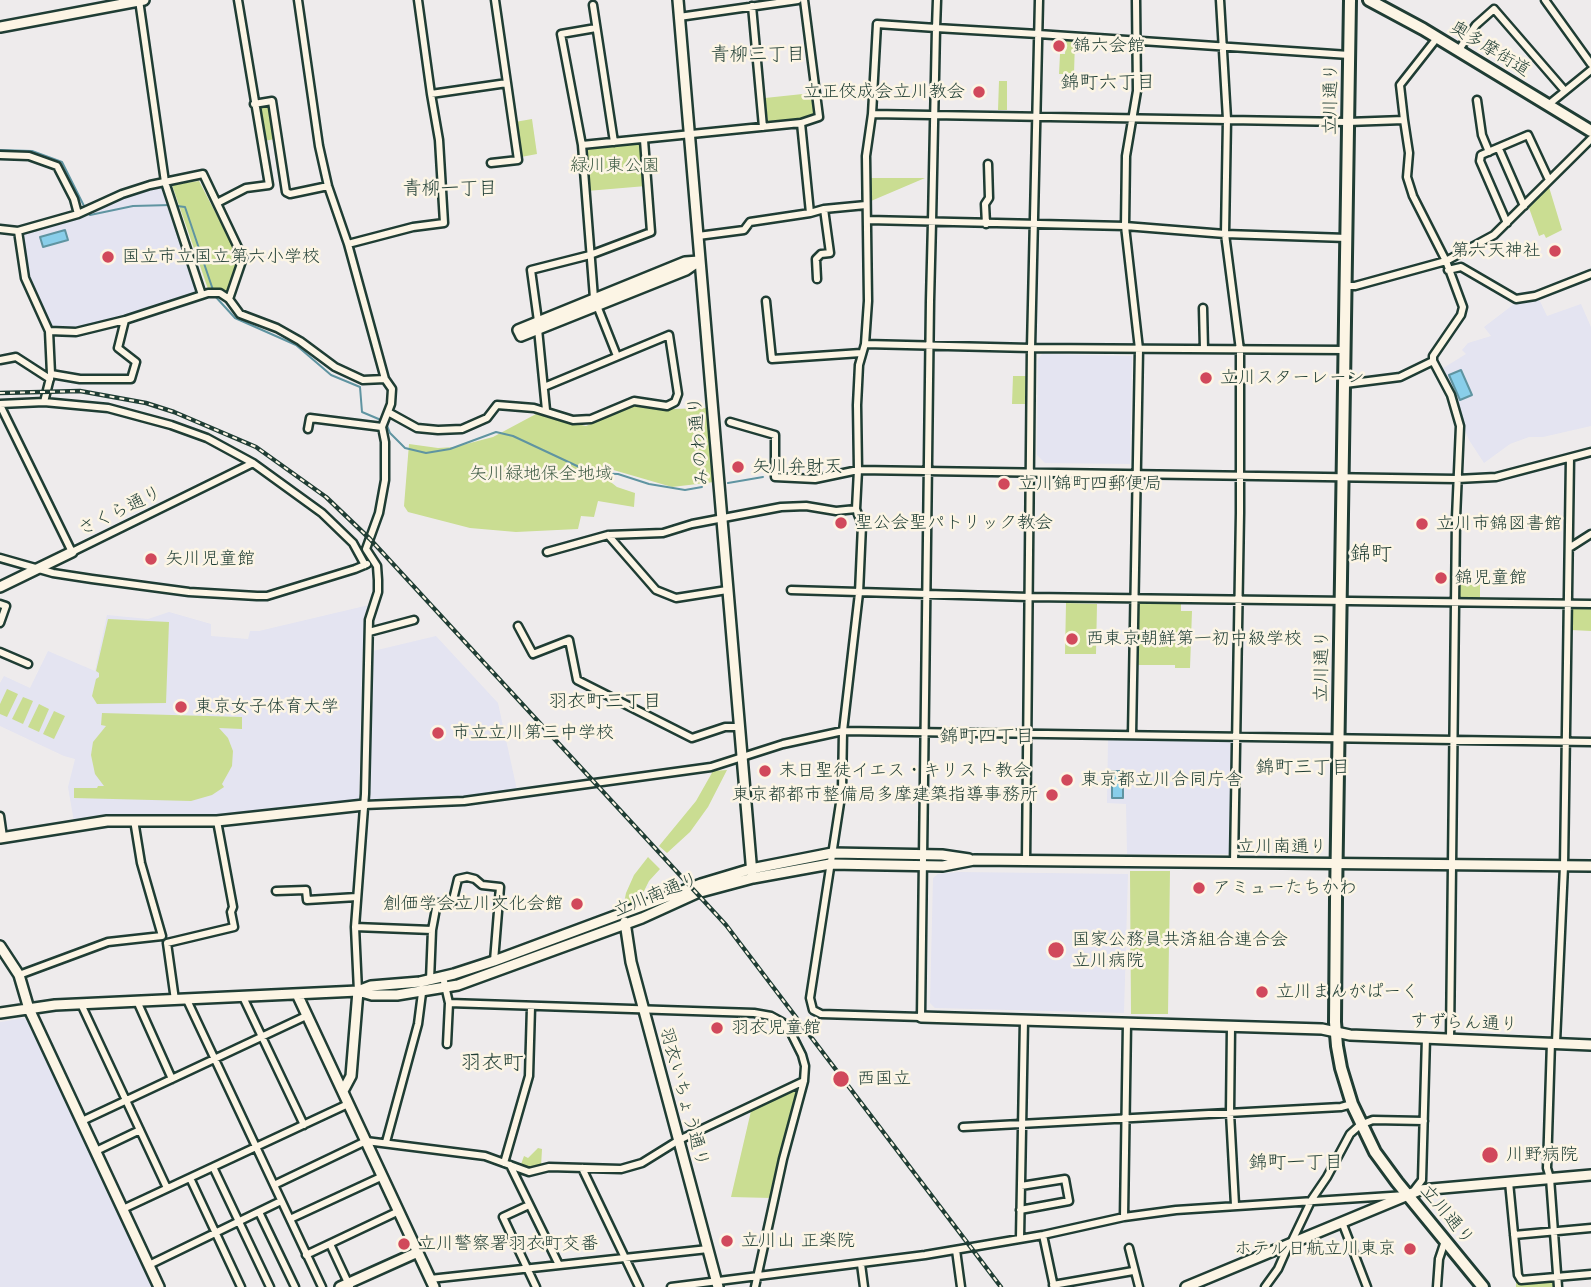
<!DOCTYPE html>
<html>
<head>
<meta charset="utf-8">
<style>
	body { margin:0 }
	canvas { display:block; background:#eeebec }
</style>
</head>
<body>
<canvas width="1591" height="1287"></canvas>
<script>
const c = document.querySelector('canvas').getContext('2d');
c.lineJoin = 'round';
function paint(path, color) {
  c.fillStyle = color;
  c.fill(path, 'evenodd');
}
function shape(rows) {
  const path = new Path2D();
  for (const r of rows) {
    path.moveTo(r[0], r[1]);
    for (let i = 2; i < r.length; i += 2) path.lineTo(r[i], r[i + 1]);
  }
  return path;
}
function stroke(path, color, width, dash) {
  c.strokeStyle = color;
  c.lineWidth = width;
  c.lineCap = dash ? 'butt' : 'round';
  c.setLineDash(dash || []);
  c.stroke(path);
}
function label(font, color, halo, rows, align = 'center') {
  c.font = font + ' "Playpen Sans","Klee One",sans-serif';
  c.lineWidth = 5;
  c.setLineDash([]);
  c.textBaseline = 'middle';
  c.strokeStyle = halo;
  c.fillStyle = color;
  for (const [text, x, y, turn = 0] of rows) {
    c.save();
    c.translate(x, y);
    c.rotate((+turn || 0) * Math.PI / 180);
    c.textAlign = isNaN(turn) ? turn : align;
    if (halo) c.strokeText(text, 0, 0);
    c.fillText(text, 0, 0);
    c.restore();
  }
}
const built = shape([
	[165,182,175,210,188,237,202,295,76,332,49,331,25,278,18,231,78,214,122,194],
	[1538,297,1547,316,1581,304,1591,327,1591,426,1543,437,1529,437,1510,444,1484,463,1469,440,1440,370,1466,354,1462,350,1468,343,1491,336,1484,327,1518,301],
	[1042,354,1132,356,1130,464,1045,463,1037,455,1038,359],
	[369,605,365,619,362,660,359,799,204,817,74,822,68,787,75,759,64,756,0,726,0,683,4,676,30,688,48,651,95,671,107,615,148,619,169,612,211,624,211,636,248,639,250,631,259,631],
	[436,636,498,703,517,790,470,797,368,800,373,651],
	[1236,736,1230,854,1127,854,1126,804,1107,803,1108,739],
	[959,872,1128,874,1124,1013,935,1008,930,1003,933,878,938,874],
	[30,1017,156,1287,0,1287,0,1022]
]);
const green = shape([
	[1066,40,1075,40,1074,74,1059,74,1060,54,1065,54],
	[999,81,1007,81,1007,110,998,110],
	[812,93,814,114,799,119,768,122,765,98],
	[269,103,275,139,264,141,258,105],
	[532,119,537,154,521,157,515,122],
	[643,141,646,186,587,191,583,147],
	[871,178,925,178,871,201],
	[199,181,240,260,228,296,220,288,208,289,172,185],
	[1549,187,1562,230,1546,238,1544,234,1539,236,1529,208],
	[1013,376,1029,376,1028,404,1012,404],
	[634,405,672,409,706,408,714,482,672,487,610,469,603,476,617,487,635,493,634,507,598,501,594,517,581,516,578,529,516,532,470,528,408,512,404,506,409,444,438,448,455,447,493,437,536,414,586,426],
	[1480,584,1480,601,1457,602,1457,585],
	[1181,600,1181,611,1192,611,1190,668,1175,668,1175,665,1135,665,1136,601],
	[1066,603,1097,604,1096,654,1065,654],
	[1572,607,1591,607,1591,631,1571,630],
	[108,619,169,622,166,703,97,704,92,696,96,679,99,677,99,673,96,671],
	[7,689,18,694,7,717,0,714,0,704],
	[23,697,33,701,23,724,12,719],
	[39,704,49,709,39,732,28,727],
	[54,711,65,716,54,739,43,734],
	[102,713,242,717,242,729,219,728,228,738,233,751,232,766,222,784,224,787,212,795,191,801,74,798,74,788,97,788,98,786,104,786,95,774,91,755,93,742,106,726,101,725],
	[727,770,708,807,690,832,667,853,659,846,696,801,713,771],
	[648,857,660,869,649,881,643,893,643,901,623,908,626,893,634,875],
	[1130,871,1170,871,1168,1014,1131,1014],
	[799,1087,771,1198,731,1197,751,1111],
	[538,1148,542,1149,541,1167,533,1170,520,1167,524,1156,528,1158],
	[1553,1280,1555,1287,1516,1287,1516,1283]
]);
const water = shape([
	[65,230,68,240,43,247,40,237,65,230],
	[1461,370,1472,395,1460,400,1449,375,1461,370],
	[1112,771,1123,771,1123,798,1112,798,1112,771]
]);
const stream = shape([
	[0,150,32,151,62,162,85,208],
	[177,206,185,207,213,290],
	[88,213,90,215,133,206,171,205],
	[214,295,235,318,296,345,331,375,360,387,362,412,381,420],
	[386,423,390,433,405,448,426,453,450,449,496,432,513,436,592,473,618,474,649,484,685,490,702,487],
	[728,483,763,477]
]);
const street = shape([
	[139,0,165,182,202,295],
	[298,0,319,146,328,186,348,244,385,379],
	[418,0,431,94],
	[495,0,507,83],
	[937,0,936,28,932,222,930,301,921,1017,821,1014,813,1010,810,998,842,790,843,731,859,593,862,525,856,509,858,470,857,405,859,365,865,344,868,301,866,156,872,114,877,24,936,28,1038,34,1349,55],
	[1220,0,1227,119,1225,234,1240,350,1240,513,1234,863],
	[1545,0,1591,64],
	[593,5,614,142],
	[752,6,763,127],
	[679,17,798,0],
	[596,28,561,34,582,145,594,298,617,356],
	[1458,51,1476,25,1494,9,1565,91],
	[1477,100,1482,135,1489,152],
	[254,104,272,101,286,192,290,194,328,186],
	[1548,105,1591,70],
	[872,114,1347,122,1404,120,1400,85,1437,38],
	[1404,120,1409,153,1407,177,1413,196,1446,261,1463,307,1461,315,1433,356,1433,361,1451,395,1460,426,1456,518,1450,1038],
	[801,123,810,213,824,209,866,205],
	[582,145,801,123,819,117,804,0],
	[1499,149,1524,206],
	[0,155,29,156,57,166,74,199,78,214],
	[217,203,246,188,269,185,238,0],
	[868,220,1125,226,1225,234,1347,238],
	[1507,223,1480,161,1481,155,1528,135,1549,180],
	[986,224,985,204,989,198,988,164],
	[0,229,18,231],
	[698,236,744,230,750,222,810,213],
	[348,244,413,227,444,223,439,140,431,94,507,83,518,160,491,163],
	[1448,270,1461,267,1516,299,1535,296,1591,274],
	[817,279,816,259,821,254,830,253,824,209],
	[1345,286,1355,286,1446,261,1494,235,1591,139],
	[766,301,772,359,861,353],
	[1203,308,1204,349],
	[125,320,118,348,136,362,131,379,80,379,51,374,49,331,76,332,125,320,208,293,220,293,229,299],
	[538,321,531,270,590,255,651,232,644,140],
	[538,329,546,410],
	[49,331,25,278,18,231,78,214,122,194,150,185,203,174,243,258,229,299,240,314,277,328,300,341,335,367,363,380,385,379,392,389,391,404,382,427],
	[865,344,1031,348,1345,350],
	[0,360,16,357,50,379],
	[51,374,44,402,108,408,171,425,207,438,253,463,322,513,353,543,365,565],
	[1345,384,1400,377,1433,361],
	[0,404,44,402],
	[0,405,72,552,253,463],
	[388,412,417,428,438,430,462,429,487,418,497,405,534,408,573,420,591,419,634,401,667,406,675,402,678,394,669,335,544,387],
	[730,422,775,435,775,477,815,479,858,470,1457,479,1496,477,1591,452],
	[308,429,310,418,382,427,385,442,385,480,379,513,366,549,377,566,378,580,378,592,369,620,365,794,355,927,358,991],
	[608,535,656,590,676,598,727,590],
	[1569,548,1591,534],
	[547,552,608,535,663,533,692,524,781,507,806,506,836,511,856,509],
	[0,558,53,573,92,579,189,592,257,596,267,596,355,569,367,564],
	[791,590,1029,597,1591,604],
	[0,604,6,606,0,623],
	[518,626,533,654,569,640,577,680,692,738,725,727,739,727],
	[369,632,414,620],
	[0,652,28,664],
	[1132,735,1139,349,1125,226,1126,156,1137,91,1136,0],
	[364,805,464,801,711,767,783,744,843,731,1591,742],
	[0,816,3,837],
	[1026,861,1031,348,1039,0],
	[276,891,306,890,307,900,357,897],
	[355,927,432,930],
	[19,975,108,942,162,936,141,863,134,820],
	[443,977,449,1003,447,1044],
	[430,980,432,930,437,903,452,904,458,879,467,877,475,879,482,885,500,887,494,961],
	[243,997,304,1125],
	[175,1000,167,943,234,927,231,912,233,907,217,821],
	[187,1000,322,1287],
	[137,1001,172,1079],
	[449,1003,754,1013,771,1016,782,1022,790,1031,802,1055,805,1066,804,1081,783,1159,755,1287],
	[81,1004,167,1188],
	[1231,1027,1230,1113,1235,1205],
	[1551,1042,1547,1168,1550,1178,1558,1287],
	[1556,1042,1564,866,1570,458],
	[82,1121,306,1016],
	[963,1127,1341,1107,1352,1104],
	[386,1142,418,1024,422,993],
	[96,1151,140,1130],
	[504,1163,529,1076,531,1007],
	[510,1165,559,1265],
	[213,1167,270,1287],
	[582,1168,639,1287],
	[190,1178,241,1287],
	[1509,1182,1518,1275,1521,1280,1591,1274],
	[274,1185,366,1141,485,1156,529,1172,549,1167,621,1169,642,1163,679,1140,804,1081],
	[1415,1189,1422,1180,1426,1037],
	[529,1205,503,1217,536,1287],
	[123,1209,348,1104],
	[1020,1210,1069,1201,1065,1179,1021,1186],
	[259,1212,295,1287],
	[1124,1217,1127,1023],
	[290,1219,383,1176],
	[1342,1222,1367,1287],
	[1043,1235,1054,1287],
	[1514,1235,1591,1228],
	[1020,1238,1024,1020],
	[1291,1243,1312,1199,1327,1177,1350,1134,1360,1125,1373,1120,1424,1121],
	[330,1244,350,1287],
	[1129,1248,1139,1287],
	[956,1250,961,1287],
	[306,1255,399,1211],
	[861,1264,864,1287],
	[149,1265,281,1201],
	[430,1279,708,1249],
	[1053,1285,1133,1271],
	[671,1287,925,1255,1043,1235,1124,1217,1176,1210,1406,1195],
	[1265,1287,1278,1269,1289,1244],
	[1437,1287,1439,1259,1445,1241]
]);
const secondary = shape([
	[678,0,752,874],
	[0,27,144,0],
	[699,261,686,270,521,336,518,330,685,262,699,261],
	[0,587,72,552],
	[0,838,107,821,217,821,364,805],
	[625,922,631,962,718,1287],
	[0,946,19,975,29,1009,159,1287],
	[358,991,372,995,397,995,458,985,642,918,697,893,753,878,830,864,943,866,974,860,1591,866],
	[297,994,434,1287],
	[0,1013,55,1005,358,991,371,986,420,982,454,974,494,961,701,884,751,869,832,853,942,855,969,859],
	[921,1017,1322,1029,1350,1035,1591,1045],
	[343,1091,351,1076,358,991],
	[340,1287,418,1252],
	[1186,1287,1420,1190,1591,1175]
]);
const primary = shape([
	[1350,0,1336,899,1335,1022,1337,1046,1341,1068,1352,1104,1375,1152,1397,1182,1483,1287],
	[1369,0,1423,29,1591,131]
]);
const rail = shape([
	[0,393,80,391,146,403,174,412,256,447,326,497,370,539,726,925,1001,1287]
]);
const markers = [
	[1059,46,7,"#d1495b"],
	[979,92,7,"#d1495b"],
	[1555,251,7,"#d1495b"],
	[108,257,7,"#d1495b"],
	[1206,378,7,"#d1495b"],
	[738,467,7,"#d1495b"],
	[1004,484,7,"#d1495b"],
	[841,523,7,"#d1495b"],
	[1422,524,7,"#d1495b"],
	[151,559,7,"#d1495b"],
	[1441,578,7,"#d1495b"],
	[1072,639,7,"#d1495b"],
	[181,707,7,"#d1495b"],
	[438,733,7,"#d1495b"],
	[765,771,7,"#d1495b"],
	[1067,780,7,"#d1495b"],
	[1052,795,7,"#d1495b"],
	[1199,888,7,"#d1495b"],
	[577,904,7,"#d1495b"],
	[1056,950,9,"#d1495b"],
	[1262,992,7,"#d1495b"],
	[717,1028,7,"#d1495b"],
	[841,1079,9,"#d1495b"],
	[1490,1155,9,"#d1495b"],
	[727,1241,7,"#d1495b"],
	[404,1244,7,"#d1495b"],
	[1410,1249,7,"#d1495b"]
];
const poiNames = [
	["錦六会館",1073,46],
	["立正佼成会立川教会",965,92,"right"],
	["第六天神社",1541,251,"right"],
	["国立市立国立第六小学校",122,257],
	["立川スターレーン",1220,378],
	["矢川弁財天",752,467],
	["立川錦町四郵便局",1018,484],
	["聖公会聖パトリック教会",855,523],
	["立川市錦図書館",1436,524],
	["矢川児童館",165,559],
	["錦児童館",1455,578],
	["西東京朝鮮第一初中級学校",1086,639],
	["東京女子体育大学",195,707],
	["市立立川第三中学校",452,733],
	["末日聖徒イエス・キリスト教会",779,771],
	["東京都立川合同庁舎",1081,780],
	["東京都都市整備局多摩建築指導事務所",1038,795,"right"],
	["アミューたちかわ",1213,888],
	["創価学会立川文化会館",563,904,"right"],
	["国家公務員共済組合連合会",1072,940],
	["立川病院",1072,961],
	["立川まんがぱーく",1276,992],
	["羽衣児童館",731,1028],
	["西国立",857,1079],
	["川野病院",1506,1155],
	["立川山 正楽院",741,1241],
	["立川警察署羽衣町交番",418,1244],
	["ホテル日航立川東京",1396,1249,"right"]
];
const streetNames = [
	["奥多摩街道",1490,49,31],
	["立川通り",1331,99,-89],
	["みのわ通り",699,441,-95],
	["さくら通り",120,511,-26],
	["立川通り",1322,666,-89],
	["立川南通り",1282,847],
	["立川南通り",656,895,-22],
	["すずらん通り",1464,1023,2],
	["羽衣いちょう通り",684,1097,75],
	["立川通り",1447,1215,50]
];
const parkNames = [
	["緑川東公園",615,166],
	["矢川緑地保全地域",541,474]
];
const neighbourhoodNames = [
	["青柳三丁目",758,55],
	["錦町六丁目",1108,83],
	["青柳一丁目",450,189],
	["羽衣町三丁目",605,702],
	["錦町四丁目",987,737],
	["錦町三丁目",1303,768],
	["錦町一丁目",1296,1163]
];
const quarterNames = [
	["錦町",1371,554],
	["羽衣町",492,1063]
];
paint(built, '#e4e4f1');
paint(green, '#cadd92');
paint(water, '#89ceea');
stroke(water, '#5f94a1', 2);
stroke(stream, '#5f94a1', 2);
stroke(street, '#1f3d34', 11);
stroke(secondary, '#1f3d34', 14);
stroke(primary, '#1f3d34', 16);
stroke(street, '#fcf5e5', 6);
stroke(secondary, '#fcf5e5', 9);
stroke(primary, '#fcf5e5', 10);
stroke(rail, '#1f3d34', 4.5);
stroke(rail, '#fcf5e5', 2, [5]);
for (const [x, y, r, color] of markers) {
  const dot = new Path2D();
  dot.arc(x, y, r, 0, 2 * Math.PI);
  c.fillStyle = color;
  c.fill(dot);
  stroke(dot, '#fcf5e5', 2.5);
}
label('18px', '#1f3d34', '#fcf5e5', poiNames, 'left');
label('18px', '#1f3d34', '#fcf5e5', streetNames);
label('18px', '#415d47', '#fcf5e5', parkNames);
label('19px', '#1f3d34', '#fcf5e5', neighbourhoodNames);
label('21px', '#1f3d34', '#fcf5e5', quarterNames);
</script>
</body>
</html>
